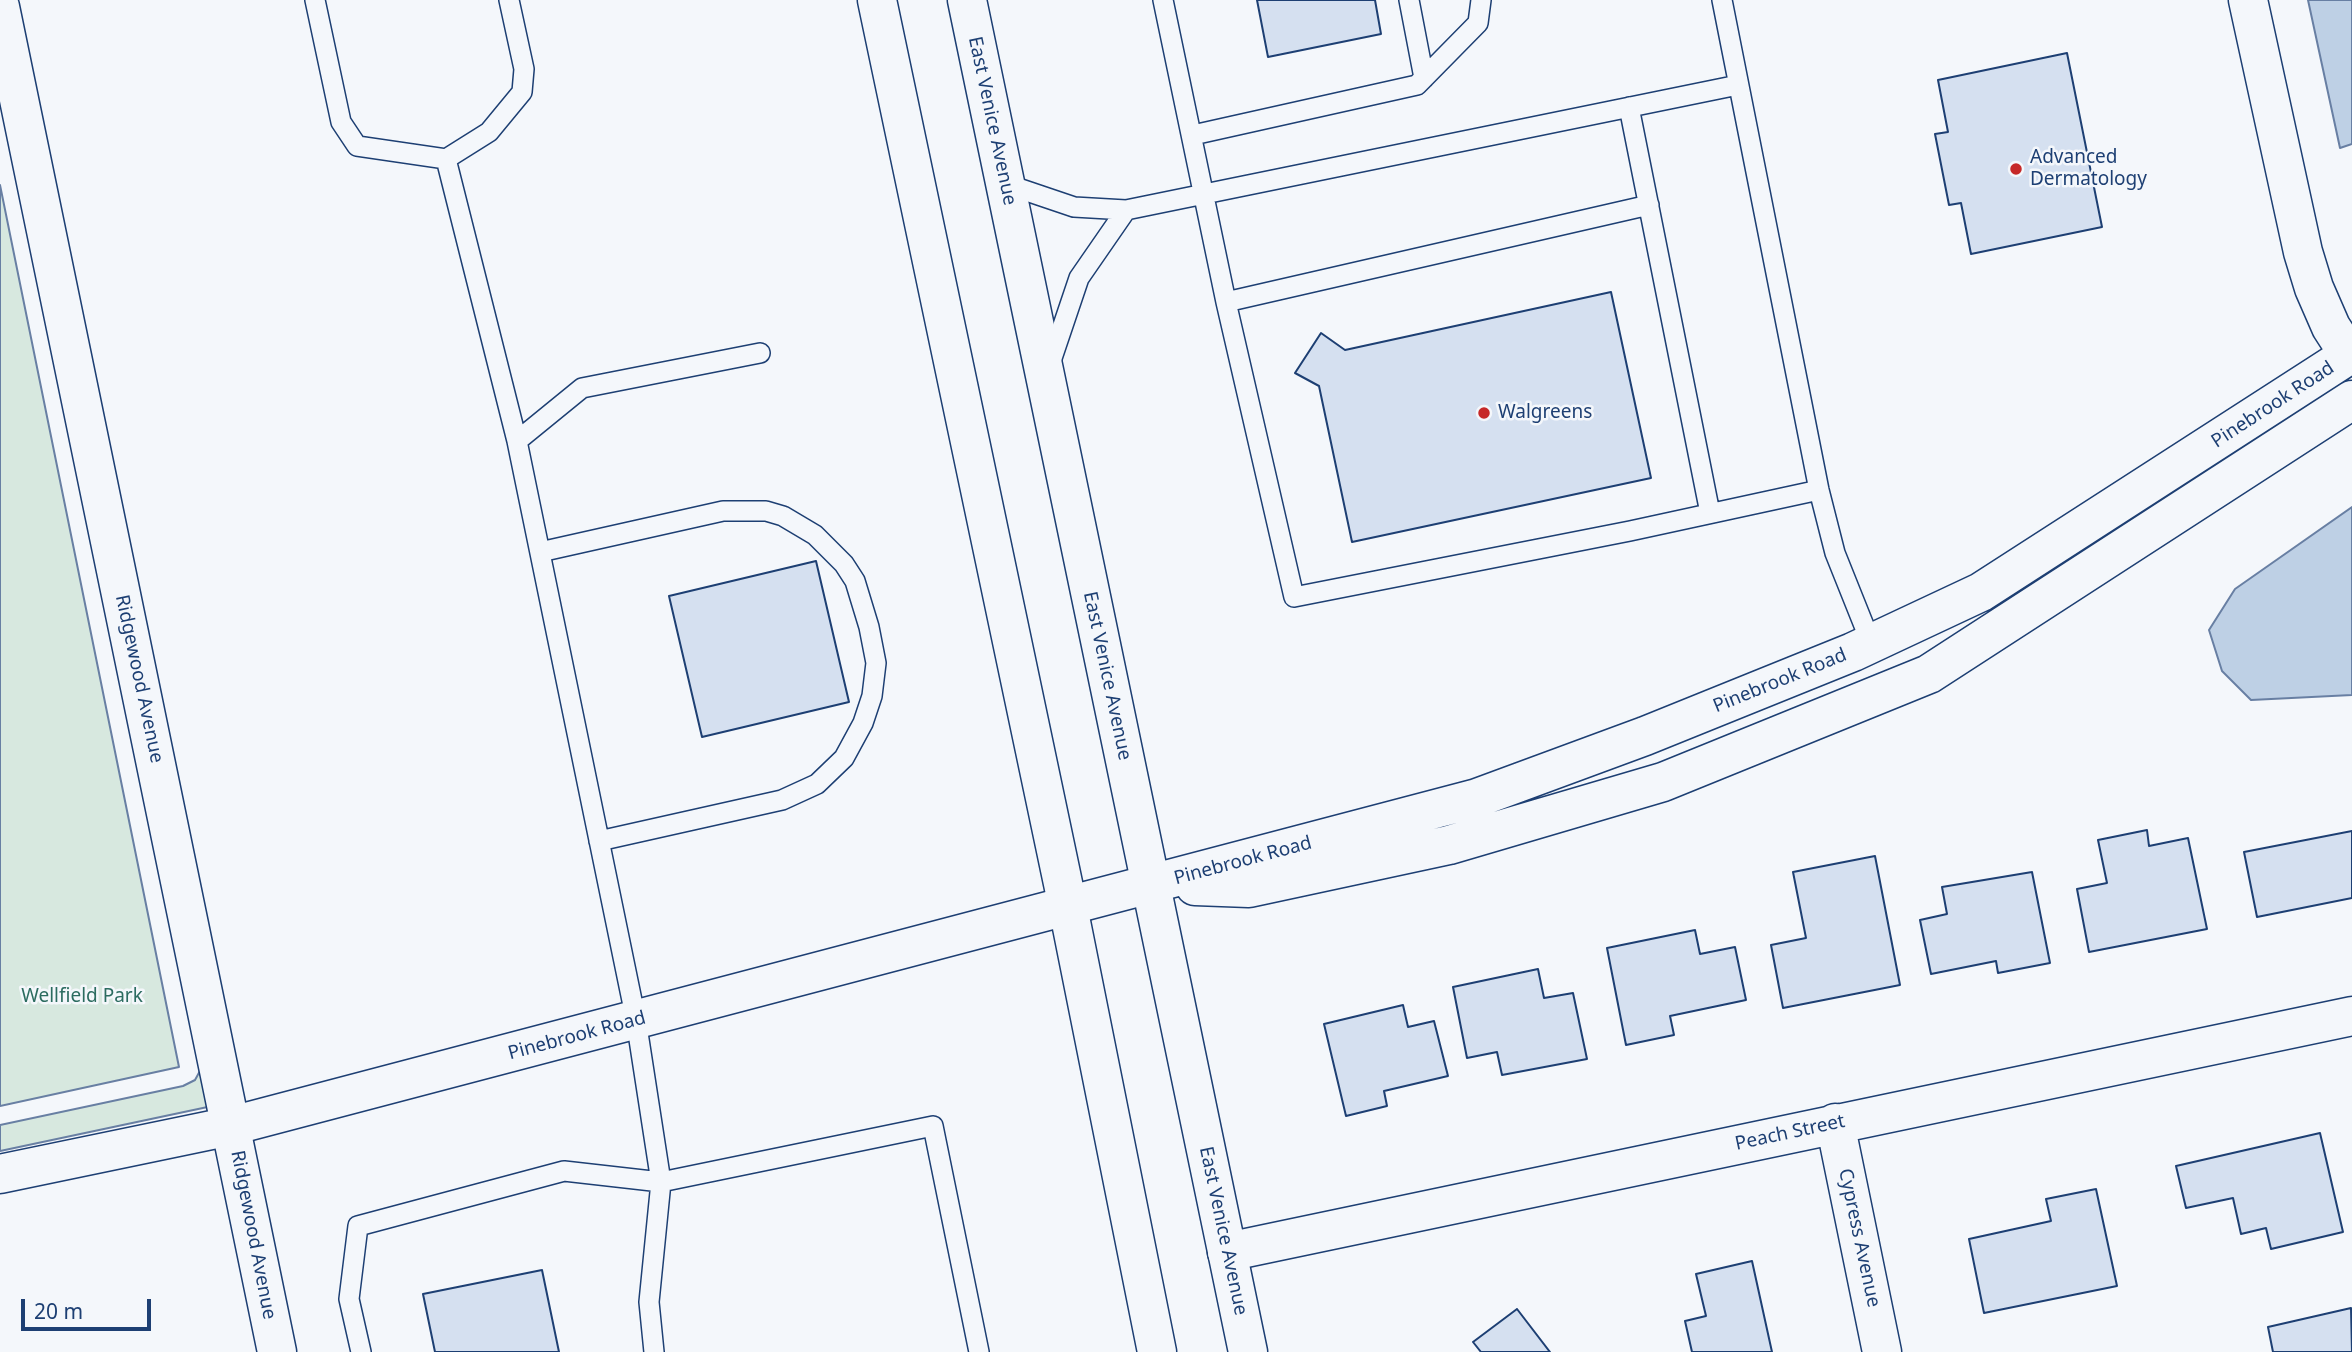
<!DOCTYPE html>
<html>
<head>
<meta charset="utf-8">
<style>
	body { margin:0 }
	#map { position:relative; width:2352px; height:1352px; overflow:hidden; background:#f4f7fb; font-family:"Noto Sans",sans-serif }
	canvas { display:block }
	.scale { position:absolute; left:21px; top:1299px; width:130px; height:32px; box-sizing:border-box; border:4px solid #1d3f73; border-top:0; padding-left:9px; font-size:21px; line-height:24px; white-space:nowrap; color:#1d3f73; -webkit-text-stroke:5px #f4f7fb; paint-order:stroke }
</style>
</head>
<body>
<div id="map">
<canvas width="2352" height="1352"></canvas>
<div class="scale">20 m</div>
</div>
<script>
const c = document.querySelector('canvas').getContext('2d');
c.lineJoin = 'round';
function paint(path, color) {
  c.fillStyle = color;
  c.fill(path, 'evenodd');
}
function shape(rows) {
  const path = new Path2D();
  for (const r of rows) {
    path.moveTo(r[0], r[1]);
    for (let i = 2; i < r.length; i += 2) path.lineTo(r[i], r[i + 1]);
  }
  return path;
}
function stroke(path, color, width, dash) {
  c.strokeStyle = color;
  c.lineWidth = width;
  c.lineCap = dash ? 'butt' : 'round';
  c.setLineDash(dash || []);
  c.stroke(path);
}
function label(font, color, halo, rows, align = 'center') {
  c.font = font + ' "Noto Sans",sans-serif';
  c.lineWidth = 5;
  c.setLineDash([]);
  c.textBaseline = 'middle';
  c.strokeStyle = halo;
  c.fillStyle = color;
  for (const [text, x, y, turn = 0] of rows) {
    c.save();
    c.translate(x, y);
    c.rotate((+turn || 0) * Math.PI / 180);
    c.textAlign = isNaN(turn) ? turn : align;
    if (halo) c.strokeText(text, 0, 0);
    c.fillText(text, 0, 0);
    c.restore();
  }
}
const green = shape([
	[0,185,179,1067,0,1106,0,185],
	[201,1069,217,1105,0,1151,0,1125,183,1086,195,1080,201,1069]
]);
const water = shape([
	[2308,0,2352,0,2352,144,2340,148,2308,0],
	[2352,507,2352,695,2251,700,2222,671,2209,630,2235,589,2352,507]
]);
const building = shape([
	[1257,0,1375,0,1381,34,1268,57,1257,0],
	[2067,53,2102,227,1971,254,1961,203,1949,205,1935,134,1948,132,1938,80,2067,53],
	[1611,292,1651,478,1352,542,1319,386,1295,373,1321,333,1345,350,1611,292],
	[816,561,849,702,702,737,669,596,816,561],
	[2147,830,2149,846,2188,838,2207,929,2089,952,2077,889,2107,883,2098,840,2147,830],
	[2352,831,2352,898,2257,917,2244,852,2352,831],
	[1875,856,1900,985,1783,1008,1771,945,1806,938,1793,872,1875,856],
	[2032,872,2050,963,1998,973,1996,961,1931,974,1920,920,1947,914,1942,887,2032,872],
	[1695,930,1700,954,1735,947,1746,1000,1670,1016,1674,1035,1626,1045,1607,948,1695,930],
	[1538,969,1544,998,1573,993,1587,1059,1502,1075,1497,1052,1467,1058,1453,987,1538,969],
	[1403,1005,1408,1027,1434,1021,1448,1076,1384,1091,1387,1106,1346,1116,1324,1024,1403,1005],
	[2320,1133,2343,1232,2271,1249,2266,1228,2241,1234,2233,1198,2186,1208,2176,1166,2320,1133],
	[2096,1189,2117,1286,1984,1313,1969,1239,2051,1221,2046,1199,2096,1189],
	[1752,1261,1772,1352,1692,1352,1685,1321,1706,1316,1696,1274,1752,1261],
	[542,1270,559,1352,435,1352,423,1294,542,1270],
	[2351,1308,2352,1352,2273,1352,2268,1327,2351,1308],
	[1517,1309,1550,1352,1481,1352,1473,1342,1517,1309]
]);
const service = shape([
	[315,0,341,122,357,146,446,159,517,441],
	[1163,0,1226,302,1649,205],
	[1409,0,1424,78],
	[1722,0,1819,490,1835,553,1871,643],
	[1629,107,1710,513],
	[1193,135,1417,85,1478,23,1481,0],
	[446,159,489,132,522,92,524,69,509,0],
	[1006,184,1074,207,1126,210,1738,85],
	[1226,302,1294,597,1630,531,1819,490],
	[760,353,582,388,517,441,636,1020,661,1182,933,1126,979,1352],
	[1050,364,1079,278,1126,210],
	[540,552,723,511,766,511,783,516,815,535,844,564,855,581,869,627,876,663,872,696,863,723,844,758,817,784,782,800,599,841],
	[361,1352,349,1299,358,1226,564,1171,661,1182,649,1302,654,1352]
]);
const minor = shape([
	[2248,0,2303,252,2314,288,2331,327,2349,355],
	[0,7,277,1352],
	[1835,1123,1882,1352],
	[1227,1252,2352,1016]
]);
const tertiary = shape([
	[1195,886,1249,888,1449,845,1663,782,1929,674,2352,400],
	[0,1174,231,1126,1477,798,1645,736,1853,652,1981,592,2352,353]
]);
const primary = shape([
	[877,0,1068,907,1157,1352],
	[967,0,1248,1352]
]);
const markers = [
	[2016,169,7,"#c62828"],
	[1484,413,7,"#c62828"]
];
const streetNames = [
	["East Venice Avenue",992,121,78],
	["Pinebrook Road",2273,405,-33],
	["East Venice Avenue",1107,676,78],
	["Ridgewood Avenue",139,679,78],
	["Pinebrook Road",1780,681,-22],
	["Pinebrook Road",1243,861,-15],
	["Pinebrook Road",577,1036,-15],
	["Peach Street",1790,1133,-12],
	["East Venice Avenue",1223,1231,78],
	["Ridgewood Avenue",253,1235,79],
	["Cypress Avenue",1859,1238,78]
];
const poiNames = [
	["Advanced",2030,158],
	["Dermatology",2030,180],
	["Walgreens",1498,413]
];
const parkNames = [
	["Wellfield Park",82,997]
];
paint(green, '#d7e8df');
stroke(green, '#687fa3', 2);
paint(water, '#bed0e5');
stroke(water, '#687fa3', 2);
paint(building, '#d5e0f0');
stroke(building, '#1d3f73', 2);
stroke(service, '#1d3f73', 22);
stroke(minor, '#1d3f73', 41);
stroke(tertiary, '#1d3f73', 41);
stroke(primary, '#1d3f73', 41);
stroke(service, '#f4f7fb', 19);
stroke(minor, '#f4f7fb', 38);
stroke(tertiary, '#f4f7fb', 38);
stroke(primary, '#f4f7fb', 38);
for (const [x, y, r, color] of markers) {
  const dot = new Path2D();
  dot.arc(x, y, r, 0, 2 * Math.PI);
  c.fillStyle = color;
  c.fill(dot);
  stroke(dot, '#f4f7fb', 2.5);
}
label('19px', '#1d3f73', '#f4f7fb', streetNames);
label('19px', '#1d3f73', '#f4f7fb', poiNames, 'left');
label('19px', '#2c6c60', '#f4f7fb', parkNames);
</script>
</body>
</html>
